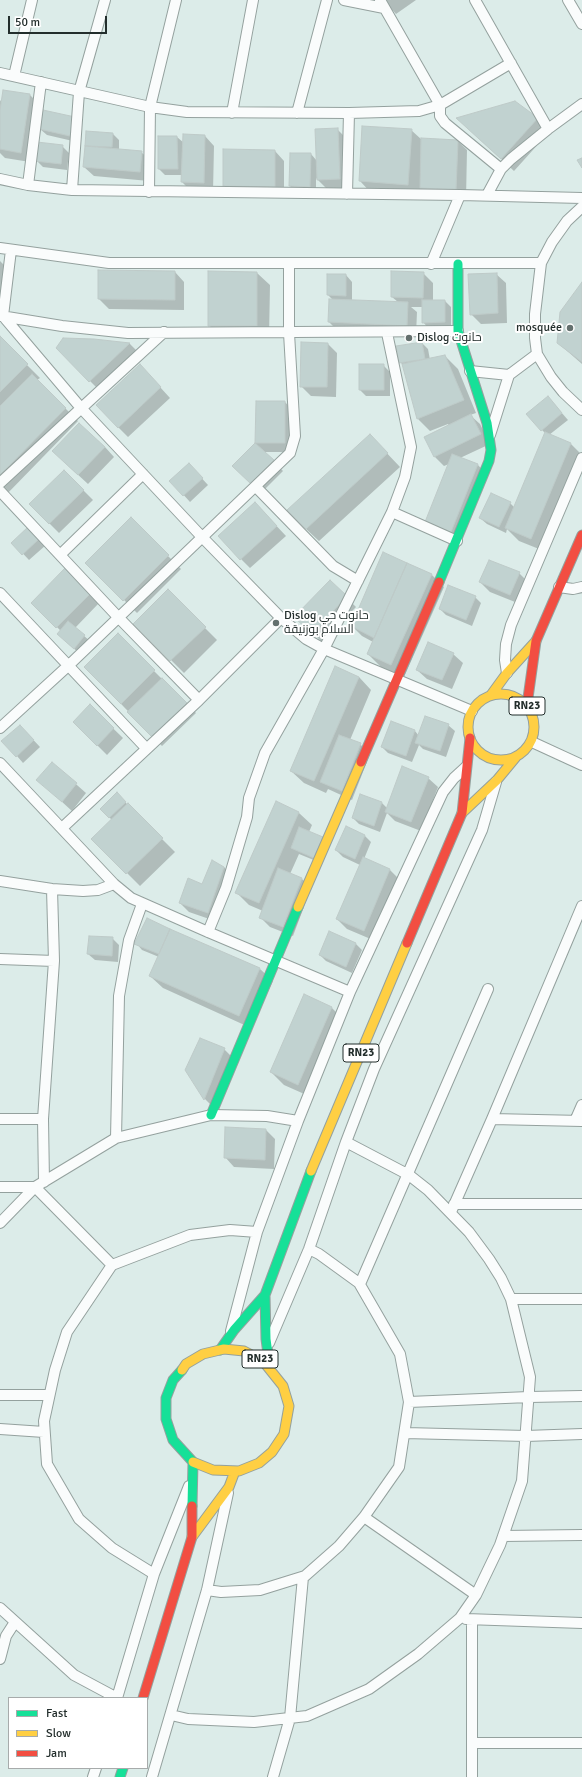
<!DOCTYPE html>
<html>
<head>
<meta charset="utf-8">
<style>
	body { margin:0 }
	#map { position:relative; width:582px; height:1777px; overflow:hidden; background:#dcece9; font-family:Signika,sans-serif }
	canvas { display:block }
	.legend { position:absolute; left:8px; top:1697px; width:140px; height:72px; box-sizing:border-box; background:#fff; border:1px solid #a7abab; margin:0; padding:5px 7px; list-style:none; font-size:12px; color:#232e2c }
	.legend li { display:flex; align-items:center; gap:8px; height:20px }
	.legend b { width:20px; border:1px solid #a7abab }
	.scale { position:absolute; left:8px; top:16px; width:99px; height:18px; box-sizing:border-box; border:2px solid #232e2c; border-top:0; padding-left:5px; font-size:12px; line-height:14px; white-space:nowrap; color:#232e2c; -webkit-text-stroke:3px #fff; paint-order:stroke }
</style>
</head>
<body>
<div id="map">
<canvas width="582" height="1777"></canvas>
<ul class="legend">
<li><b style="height:5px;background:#16e098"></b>Fast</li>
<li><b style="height:5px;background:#ffcf43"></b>Slow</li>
<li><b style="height:5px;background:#f24e42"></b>Jam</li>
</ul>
<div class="scale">50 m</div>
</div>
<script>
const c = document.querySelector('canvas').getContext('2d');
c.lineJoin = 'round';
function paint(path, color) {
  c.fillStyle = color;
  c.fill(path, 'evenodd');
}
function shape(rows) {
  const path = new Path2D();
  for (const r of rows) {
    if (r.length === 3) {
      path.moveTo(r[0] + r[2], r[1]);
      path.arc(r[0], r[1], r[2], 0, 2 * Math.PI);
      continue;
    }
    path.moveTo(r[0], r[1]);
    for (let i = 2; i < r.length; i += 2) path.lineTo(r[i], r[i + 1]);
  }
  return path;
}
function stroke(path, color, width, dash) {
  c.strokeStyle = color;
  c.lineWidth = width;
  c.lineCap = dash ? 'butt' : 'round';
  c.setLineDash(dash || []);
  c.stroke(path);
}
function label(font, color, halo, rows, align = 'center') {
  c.font = font + ' Signika,Cairo,sans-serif';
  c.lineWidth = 4;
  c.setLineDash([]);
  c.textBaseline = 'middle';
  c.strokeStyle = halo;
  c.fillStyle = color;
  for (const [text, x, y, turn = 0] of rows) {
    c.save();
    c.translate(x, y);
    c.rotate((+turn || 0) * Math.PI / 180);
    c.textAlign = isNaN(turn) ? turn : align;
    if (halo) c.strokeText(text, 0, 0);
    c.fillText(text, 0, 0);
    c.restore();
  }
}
const shadow = shape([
	[386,0,416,0,396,14,387,4],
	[4,91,30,95,40,105,30,162,5,158,0,153,0,100,2,103],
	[74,118,77,142,47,135,40,129],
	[458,119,538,119,550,131,514,171],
	[337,129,347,139,349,188,327,189,316,178,316,193,296,192,290,186,311,154,317,161],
	[411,130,421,139,457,140,467,150,466,199,430,198,421,189,421,197,372,194,360,181],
	[87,132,113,134,119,140,119,150,141,152,151,161,149,181,94,176,84,167],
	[205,136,214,146,213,192,192,192,182,182,183,175,165,175,159,169,177,137,184,143],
	[62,146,69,153,67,170,43,167,36,160],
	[275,151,284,161,284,196,233,195,224,185],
	[0,261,6,267,0,300],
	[175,272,184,282,184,310,109,309,99,299],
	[257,273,270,285,269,338,221,338,209,325],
	[423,273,433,283,433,301,445,301,451,307,451,328,429,329,423,322,423,307,411,307,417,312,416,335,339,332,329,322,333,300,328,295,346,275,352,282,352,301,398,302,392,297],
	[496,274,506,283,507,323,481,324,471,314],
	[582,284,582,364,558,343],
	[0,338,40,378,37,380,78,421,5,496,0,491],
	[63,339,130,344,139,353,100,391,57,348],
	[422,343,428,349,430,360,445,356,458,369,476,413,470,415,480,424,490,444,460,458,478,465,487,475,461,541,436,531,449,464,444,466,435,457,425,437,449,426,448,424,430,431,418,419,404,366,400,362],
	[328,344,337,353,336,397,311,396,301,386],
	[383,365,390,372,390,396,366,396,360,390],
	[149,375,170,398,128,437,118,427],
	[257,402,285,402,294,412,294,452,264,452,283,471,261,493,234,466,256,443],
	[554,404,568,420,549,435,571,444,582,455,544,551,519,541,507,529,506,533,487,524,480,518,510,503,515,508,546,434,542,430],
	[105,447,114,457,88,484,63,461],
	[382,448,400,467,319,541,306,529],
	[64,471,93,500,59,533,30,504],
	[195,471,208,485,190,502,171,481],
	[255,503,286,536,250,568,241,559],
	[131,519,181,569,137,613,87,563],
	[29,528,46,545,29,560,13,543],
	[384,554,431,574,444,587,404,677,381,667,368,654,373,642,362,636,352,626],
	[65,570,99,603,75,628,91,642,80,654,64,640,61,631,32,603],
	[519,573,529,583,520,604,490,592,480,582],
	[330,581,356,607,322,642,296,617],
	[168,591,217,640,184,673,135,624],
	[475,597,481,603,472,626,446,615,440,609],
	[118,635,196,713,162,746,85,667],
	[453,654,463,663,452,689,427,679,417,670],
	[359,677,371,690,350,740,360,744,370,754,352,800,328,789,326,793,304,783,291,771],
	[90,706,123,738,107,755,74,722],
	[391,722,415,731,419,736,448,725,455,731,446,757,423,749,419,745,412,762,388,753,382,747],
	[26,732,40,747,23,763,17,756],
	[52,763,86,793,72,811,38,780],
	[428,778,438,787,421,831,395,821,387,813,380,832,359,824,353,818,361,796,382,803,387,808],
	[117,794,175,852,140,886,93,839,112,820,101,809],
	[276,803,299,813,312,825,309,832,321,863,299,854,290,874,302,879,311,888,293,936,270,927,260,917,263,911,249,905,236,892],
	[346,828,365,836,371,842,364,859,390,870,399,879,373,940,347,929,337,919,360,865,343,857,336,850],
	[224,867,233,877,218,922,189,912,180,903],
	[170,930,260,969,273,981,251,1028,163,988,150,976,159,957,142,950,136,943],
	[330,933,356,944,362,950,352,973,326,961,320,955],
	[112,938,119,945,118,962,95,960,88,954],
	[305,996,332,1008,344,1020,311,1097,284,1085,271,1072],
	[224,1049,234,1059,214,1108,205,1099,186,1070],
	[266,1130,275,1139,274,1169,234,1167,225,1157]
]);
const building = shape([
	[3,90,30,94,21,153,0,149,0,110,3,90],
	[515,101,538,118,501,159,456,118,515,101],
	[43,110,75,117,70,136,39,129,43,110],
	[362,126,412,129,408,185,359,181,362,126],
	[338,128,340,179,317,180,315,129,338,128],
	[86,131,113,133,112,147,85,146,86,131],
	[183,134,205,135,204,183,181,182,183,134],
	[158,136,177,136,178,169,158,169,158,136],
	[421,138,458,140,456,190,420,188,421,138],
	[37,142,63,145,61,164,35,161,37,142],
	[85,146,142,151,140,172,83,167,85,146],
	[223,149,275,150,275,187,223,186,223,149],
	[290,153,311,153,310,187,289,186,290,153],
	[582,158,582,168,577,160,582,158],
	[98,270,175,271,175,300,98,299,98,270],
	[208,271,257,272,257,326,208,326,208,271],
	[391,271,424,272,423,298,391,297,391,271],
	[497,273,498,313,470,315,468,274,497,273],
	[327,274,346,274,346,296,327,295,327,274],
	[582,282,582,362,557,343,560,312,582,282],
	[329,299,408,302,407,326,328,322,329,299],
	[422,300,445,300,445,322,422,323,422,300],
	[0,336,28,364,0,392,0,336],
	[63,338,94,339,130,343,89,382,56,348,63,338],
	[301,342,328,343,327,387,300,387,301,342],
	[422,342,425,359,399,363,396,346,422,342],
	[445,355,464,400,417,419,402,364,445,355],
	[140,364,161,387,118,428,96,405,140,364],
	[359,364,384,364,384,390,359,390,359,364],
	[32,374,66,408,0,475,0,406,32,374],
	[548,396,562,413,541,431,526,414,548,396],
	[256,401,285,401,285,443,255,443,256,401],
	[471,414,481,434,434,457,424,437,471,414],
	[79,423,105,447,78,475,52,451,79,423],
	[545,432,571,443,531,539,505,528,545,432],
	[370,434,388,453,306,529,287,510,370,434],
	[255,443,274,460,251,484,232,466,255,443],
	[452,454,478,464,451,532,425,522,452,454],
	[189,463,203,478,183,496,169,481,189,463],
	[64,470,84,490,49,524,29,504,64,470],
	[491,493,511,502,499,527,479,518,491,493],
	[255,502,277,526,240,560,218,536,255,502],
	[131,517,169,555,123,601,85,563,131,517],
	[29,526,40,538,22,555,11,543,29,526],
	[383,552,407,563,374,638,351,626,383,552],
	[489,560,520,572,510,595,479,582,489,560],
	[407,563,432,574,391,665,367,654,407,563],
	[65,568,91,593,56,628,31,603,65,568],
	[330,580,347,596,312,634,294,617,330,580],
	[448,585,476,596,466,620,439,609,448,585],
	[168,589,206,627,170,661,133,624,168,589],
	[68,621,85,635,74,649,57,634,68,621],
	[118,633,155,670,121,704,84,667,118,633],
	[428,642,454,653,442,680,416,670,428,642],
	[335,666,359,677,314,781,290,771,335,666],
	[162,678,187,703,152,737,127,712,162,678],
	[90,704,114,728,97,746,73,722,90,704],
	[425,716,449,724,440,751,415,743,425,716],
	[391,721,415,730,406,756,381,747,391,721],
	[20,725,34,740,16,757,1,741,20,725],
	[339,735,361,743,342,791,320,782,339,735],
	[52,762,77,783,62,802,36,780,52,762],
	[402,766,429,777,411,822,385,812,402,766],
	[117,792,126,802,109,818,100,809,117,792],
	[360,794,382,802,374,826,352,818,360,794],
	[276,801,299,812,259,903,235,893,276,801],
	[128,803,163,838,126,874,91,839,128,803],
	[346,826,365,835,355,859,335,850,346,826],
	[299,827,323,837,314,858,291,848,299,827],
	[363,857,390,869,364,931,336,919,363,857],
	[212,860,224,867,208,913,179,903,188,878,202,884,212,860],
	[278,868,302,878,283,927,259,918,278,868],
	[147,918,170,929,159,954,134,944,147,918],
	[170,929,260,968,239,1016,149,976,170,929],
	[329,931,356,943,346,967,319,955,329,931],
	[89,936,113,937,112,956,87,954,89,936],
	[304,994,332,1007,298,1085,270,1072,304,994],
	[200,1038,225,1048,204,1100,185,1070,200,1038],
	[225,1127,266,1129,265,1160,224,1158,225,1127]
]);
const street = shape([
	[344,0,384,8],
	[380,0,440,105,440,116,445,123,501,169],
	[475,0,548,129],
	[568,0,582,24],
	[0,73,150,107,187,112,349,113,419,111,440,105,511,63],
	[14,76,32,0],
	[232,113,253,0],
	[297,113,327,0],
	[0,179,28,185,72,190,460,195,582,198],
	[28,185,41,82],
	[72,190,79,92,105,0],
	[149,192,150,107,176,0],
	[347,194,349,113],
	[487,195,501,169,511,159,548,129,582,104],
	[582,207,567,221,552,242,541,263,535,314,535,338,537,354,551,377,563,392,582,410],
	[0,248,109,263,541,263],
	[11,250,3,316,81,408,202,537,281,618,306,639,324,649,472,711],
	[431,264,460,195],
	[1,316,62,326,128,333,458,331],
	[470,371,509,375],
	[490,435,509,375,537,354],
	[0,483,164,332],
	[256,487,333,566,358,581],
	[0,491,118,617,199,700],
	[392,512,457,541],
	[60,555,143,474],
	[559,587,573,589,582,587],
	[0,593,146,748],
	[507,673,505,660,506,644,511,625,582,458],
	[0,728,69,665,290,453,295,436,289,333,289,263],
	[532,742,582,765],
	[0,763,114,884,131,898,208,932,350,992],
	[62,828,199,700,281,618],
	[0,881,52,889,83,891,98,890,114,884],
	[208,932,226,888,247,817,249,798,265,753,324,649,392,512,405,477,411,447,387,333],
	[0,959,54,961],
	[0,1119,43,1119],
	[492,1119,582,1121],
	[575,1121,582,1105],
	[116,1138,119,996,129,940,142,904],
	[44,1182,43,1119,54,961,52,889],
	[0,1187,35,1187,112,1265],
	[454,1204,582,1204],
	[451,1212,492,1119,582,906],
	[0,1223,35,1187,116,1138,211,1115,267,1116,298,1121],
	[360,1284,488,989],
	[511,1299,582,1299],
	[231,1331,257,1232,298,1121,350,992,443,792,454,778,466,767],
	[269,1343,309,1249,346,1142,374,1069,482,830,496,782],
	[0,1395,49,1395],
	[409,1402,529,1397,582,1396],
	[0,1429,44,1432],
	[405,1433,526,1436,582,1434],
	[364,1517,476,1595],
	[503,1536,582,1535],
	[154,1574,112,1548,79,1519,47,1464,44,1421,55,1370,67,1332,112,1265,190,1235,230,1230,257,1232],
	[207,1590,221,1592,260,1590,305,1576,339,1546,364,1517,399,1467,409,1402,400,1354,359,1283,319,1254,309,1249],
	[0,1608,74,1675,117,1698],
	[466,1619,582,1623],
	[472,1620,472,1777],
	[0,1659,6,1636,15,1622],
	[117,1698,154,1574,189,1486],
	[171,1715,188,1719,254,1722,307,1716,369,1689,418,1654,460,1618,476,1595,500,1545,522,1481,530,1377,511,1299,501,1278,489,1259,469,1232,428,1190,409,1175,346,1142],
	[472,1743,582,1743],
	[93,1777,96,1768],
	[152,1777,207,1590,228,1493],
	[273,1777,290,1718,303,1577]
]);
const fast = shape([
	[439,582,489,461,491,450,487,423,458,331,458,264],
	[211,1115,298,907],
	[265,1295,266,1339,270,1369],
	[220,1350,234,1330,265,1295,311,1171],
	[182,1370,173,1380,166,1398,166,1419,173,1440,193,1462,192,1506],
	[120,1777,123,1768]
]);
const slow = shape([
	[501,727,33],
	[491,695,507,673,536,641],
	[462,813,497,780,516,757],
	[298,907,361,762],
	[311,1171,407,943],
	[182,1370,186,1364,203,1354,224,1349,244,1351,263,1361,283,1386,289,1406,284,1434,272,1452,259,1463,239,1471,213,1470,193,1462],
	[192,1537,229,1487,235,1471]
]);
const jam = shape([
	[527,705,536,641,582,535],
	[361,762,439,582],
	[407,943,462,813,470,738],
	[143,1698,192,1537,192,1506]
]);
const markers = [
	[570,328,4,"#64706e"],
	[409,338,4,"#64706e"],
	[276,623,4,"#64706e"]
];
const shields = [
	[527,706,36],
	[361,1053,36],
	[260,1359,36]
];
const shieldNames = [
	["RN23",527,706],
	["RN23",361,1053],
	["RN23",260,1359]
];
const poiNames = [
	["mosquée",562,328,"right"],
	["Dislog حانوت",417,338],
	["Dislog حانوت حي",284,616],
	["السلام بوزنيقة",284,630]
];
paint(shadow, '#0003');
paint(building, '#c1d2d0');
stroke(building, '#becac8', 1);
stroke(street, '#94a19e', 12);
stroke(fast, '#94a19e', 11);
stroke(slow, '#94a19e', 11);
stroke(jam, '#94a19e', 11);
stroke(street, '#fafcfc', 10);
stroke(fast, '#16e098', 9);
stroke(slow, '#ffcf43', 9);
stroke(jam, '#f24e42', 9);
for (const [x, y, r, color] of markers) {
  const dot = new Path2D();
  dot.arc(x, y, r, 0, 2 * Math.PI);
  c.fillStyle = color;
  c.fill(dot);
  stroke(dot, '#fff', 1.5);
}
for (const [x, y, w] of shields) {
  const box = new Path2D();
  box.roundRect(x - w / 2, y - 9, w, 18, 3);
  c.fillStyle = '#fff';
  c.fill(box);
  stroke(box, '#232e2c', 1);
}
label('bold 11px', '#232e2c', null, shieldNames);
label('12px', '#232e2c', '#fff', poiNames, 'left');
</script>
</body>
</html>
